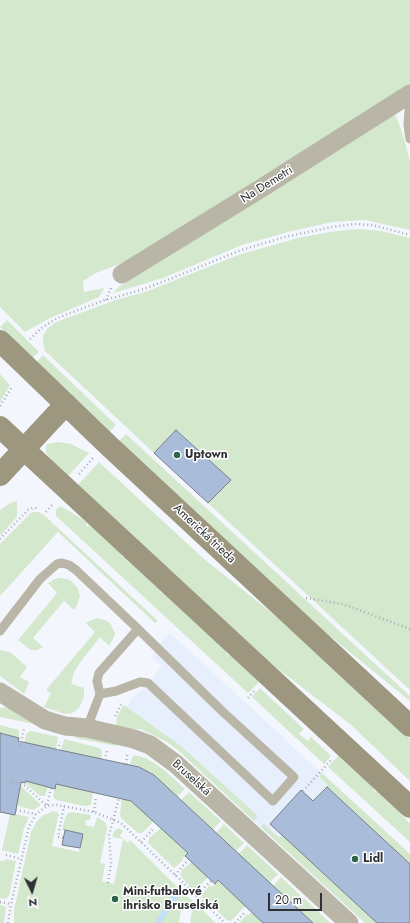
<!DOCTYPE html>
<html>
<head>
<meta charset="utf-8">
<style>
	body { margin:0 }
	#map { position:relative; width:410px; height:923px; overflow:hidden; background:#f3f7fd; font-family:Jost,sans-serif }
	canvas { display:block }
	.north { position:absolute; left:12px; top:871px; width:40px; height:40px; -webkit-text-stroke:3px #fff; paint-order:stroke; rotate:175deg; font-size:11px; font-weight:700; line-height:16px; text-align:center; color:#2e3034 }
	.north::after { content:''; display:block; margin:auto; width:14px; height:18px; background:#2e3034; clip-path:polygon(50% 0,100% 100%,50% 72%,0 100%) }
	.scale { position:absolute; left:268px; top:893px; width:54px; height:18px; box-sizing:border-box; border:2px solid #2e3034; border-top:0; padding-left:5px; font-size:12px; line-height:14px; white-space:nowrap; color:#2e3034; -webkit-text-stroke:3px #fff; paint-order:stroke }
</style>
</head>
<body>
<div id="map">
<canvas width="410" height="923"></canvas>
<div class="north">N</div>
<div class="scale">20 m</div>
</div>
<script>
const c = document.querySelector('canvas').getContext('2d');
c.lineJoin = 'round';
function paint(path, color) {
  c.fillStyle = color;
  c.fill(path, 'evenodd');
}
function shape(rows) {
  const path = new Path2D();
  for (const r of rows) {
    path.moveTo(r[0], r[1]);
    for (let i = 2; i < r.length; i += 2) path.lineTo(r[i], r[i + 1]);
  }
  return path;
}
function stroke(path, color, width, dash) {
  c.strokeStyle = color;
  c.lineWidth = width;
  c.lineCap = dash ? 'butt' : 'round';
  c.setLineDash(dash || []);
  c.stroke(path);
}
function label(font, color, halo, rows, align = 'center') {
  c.font = font + ' Jost,sans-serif';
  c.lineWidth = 3;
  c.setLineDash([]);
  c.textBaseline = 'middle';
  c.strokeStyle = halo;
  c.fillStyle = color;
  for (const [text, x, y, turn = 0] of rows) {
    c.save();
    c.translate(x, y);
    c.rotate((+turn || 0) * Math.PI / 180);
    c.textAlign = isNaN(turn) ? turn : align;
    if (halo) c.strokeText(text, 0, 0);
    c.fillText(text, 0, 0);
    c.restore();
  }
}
const built = shape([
	[170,633,284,738,284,739,410,854,410,923,365,923,254,821,258,816,181,746,127,707,132,698,142,690,162,666,152,657,162,641]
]);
const green = shape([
	[0,0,410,0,410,85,257,180,135,258,96,273,83,281,84,292,104,288,99,297,50,318,25,332,0,307],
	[391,115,396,116,404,138,410,162,410,230,365,220,332,222,288,232,242,245,163,278,113,293,120,286,158,263,170,254],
	[359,229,381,231,410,238,410,690,208,503,231,480,177,430,154,453,45,351,43,343,43,336,47,329,56,322,116,300,148,291,238,255,302,237,337,231],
	[7,320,39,352,32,358,0,327],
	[43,355,116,425,109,432,36,363],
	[0,374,10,385,0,402],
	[126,434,410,696,410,701,320,628,119,441],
	[58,442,71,444,89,453,68,476,51,460,46,452,46,445,48,444],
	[99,462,204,559,277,617,410,739,410,781,350,724,269,662,78,485],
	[17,501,17,517,0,536,0,510,10,503],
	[60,506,71,512,88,523,86,525,88,527,89,525,98,532,122,554,121,556,122,557,124,556,161,591,160,592,161,593,162,592,227,652,226,654,232,656,259,682,248,693,56,516,56,510],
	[33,512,38,512,44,515,158,621,155,623,58,532,0,596,0,544,30,514],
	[61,578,70,580,77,587,80,595,78,603,74,610,64,601,33,638,43,647,37,650,31,650,18,640,57,593,48,583,55,579],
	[97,618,105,620,110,623,115,633,114,637,109,646,100,637,82,660,74,672,71,684,84,688,84,696,81,704,77,710,72,713,65,714,44,707,51,693,46,690,95,632,86,623],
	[0,650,10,652,27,667,20,677,29,682,24,694,0,676],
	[260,688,304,729,299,734,308,741,311,737,331,756,324,764,252,697],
	[124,705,181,746,258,816,254,821,180,752,167,742,141,729,131,729,116,726,117,716],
	[8,707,44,726,0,717,0,708],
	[0,725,19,730,19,738,0,733],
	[31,731,58,737,56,749,24,744,26,734,28,732],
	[75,733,118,743,117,746,75,738],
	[64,739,100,748,102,752,101,759,61,750],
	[133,755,146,758,163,769,185,789,177,797,154,775,139,767,130,765],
	[339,755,375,789,373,790,375,792,376,790,395,807,410,824,410,842,328,767],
	[322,773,410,854,410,864,327,787,328,785,319,777],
	[26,777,48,787,45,796,40,796,25,783],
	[56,784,93,792,91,805,85,806,56,800,53,796],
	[16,785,22,787,40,804,40,806,33,810,12,804],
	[189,792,221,821,212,830,181,800],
	[122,799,131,801,154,821,142,833,138,833,121,818,120,814],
	[53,811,57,812,60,816,58,816,52,846,79,852,83,834,62,830,65,818,68,813,72,812,91,815,90,820,86,820,85,825,94,827,97,817,106,823,107,829,100,863,105,864,102,881,114,884,123,839,112,837,114,831,119,828,123,831,120,836,128,843,130,840,171,881,216,923,190,923,193,904,182,902,179,922,186,923,14,923,14,910,31,832,37,821,42,816],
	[10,814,15,815,15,814,29,817,24,828,18,854,2,850],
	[224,824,244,843,236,851,216,833],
	[264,824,279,838,282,835,377,923,365,923,261,827],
	[161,828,188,853,182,859,183,860,174,868,148,843,149,838],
	[247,845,278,874,270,882,268,881,266,883,259,876,260,874,249,863,246,865,239,854],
	[5,859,16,861,9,896,5,899,0,898,0,861,5,861],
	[195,859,211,874,196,890,191,888,180,875,182,870],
	[281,877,300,895,292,903,273,886],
	[218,880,245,906,231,921,227,920,202,897,203,893,210,885,212,887],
	[304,898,330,923,313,923,306,916,303,918,294,910],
	[0,905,6,907,4,923,0,923],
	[252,912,263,923,239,923,247,914,249,915]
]);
const stream = shape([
	[158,923,179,891]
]);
const building = shape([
	[176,430,231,480,208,503,154,453,176,430],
	[0,733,19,738,18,741,139,767,154,775,313,923,263,923,218,880,215,884,185,856,188,853,131,801,56,784,55,789,26,781,25,783,21,782,15,815,0,812,0,733],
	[327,787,410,864,410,923,377,923,270,824,301,790,313,801,327,787],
	[65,830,83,834,80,848,62,845,65,830]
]);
const path = shape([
	[106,300,111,288],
	[30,339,43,327,57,318,105,300,141,290,170,279,241,250,285,237,332,227,354,224,372,225,410,235],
	[0,406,12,387],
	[79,474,93,458],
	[46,512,53,504],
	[0,539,28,510,33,508,39,508],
	[306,598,343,604,410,629],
	[248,698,255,690],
	[115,716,122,703],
	[20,746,24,729],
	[58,750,60,742],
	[105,760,107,751],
	[126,764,127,755],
	[12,780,11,782,24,785,47,806,51,788],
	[303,791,331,760],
	[16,810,36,814],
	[94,812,96,797],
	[63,838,58,837,64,806],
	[141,842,154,828],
	[6,855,21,859],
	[175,875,188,860],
	[108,883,111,863,109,835,119,798],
	[196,896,211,881],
	[0,902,11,904],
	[8,923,11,904,29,827,36,814,47,806,57,805,94,812,121,823,225,923],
	[235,923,245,912]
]);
const lane = shape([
	[410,97,408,125,410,139],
	[0,631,40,579,57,564,62,563,69,565,76,570,138,629],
	[87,728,100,694,116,691,140,682,148,683,273,801,294,777,222,711,138,629,99,673,97,681,100,694]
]);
const street = shape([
	[122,274,260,189,410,94],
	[0,692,45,720,65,726,87,728,134,739,150,745,176,764,349,923]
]);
const secondary = shape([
	[0,341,107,444,410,726],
	[0,427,410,807],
	[0,475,66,404]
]);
const markers = [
	[177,455,4,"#306449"],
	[355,859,4,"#306449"],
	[115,899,4,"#306449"]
];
const streetNames = [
	["Na Demetri",267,185,-32],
	["Americká trieda",204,534,43],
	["Bruselská",191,778,42]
];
const poiNames = [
	["Uptown",185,455],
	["Lidl",363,859],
	["Mini-futbalové",123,892],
	["ihrisko Bruselská",123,906]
];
paint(built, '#e7effd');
paint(green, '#d3e8cd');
stroke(stream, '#c2e0fa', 5.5);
paint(building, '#a9bcda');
stroke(building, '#797e87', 1);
stroke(path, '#a9acb2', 2.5, [1, 3]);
stroke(lane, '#bab6a7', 9);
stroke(street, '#bab6a7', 19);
stroke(secondary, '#9d9780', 22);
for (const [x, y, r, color] of markers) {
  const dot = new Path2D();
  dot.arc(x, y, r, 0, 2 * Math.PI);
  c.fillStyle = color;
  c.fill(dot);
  stroke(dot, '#fff', 1.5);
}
label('12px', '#2e3034', '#fff', streetNames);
label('bold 12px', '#2e3034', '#fff', poiNames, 'left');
</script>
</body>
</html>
